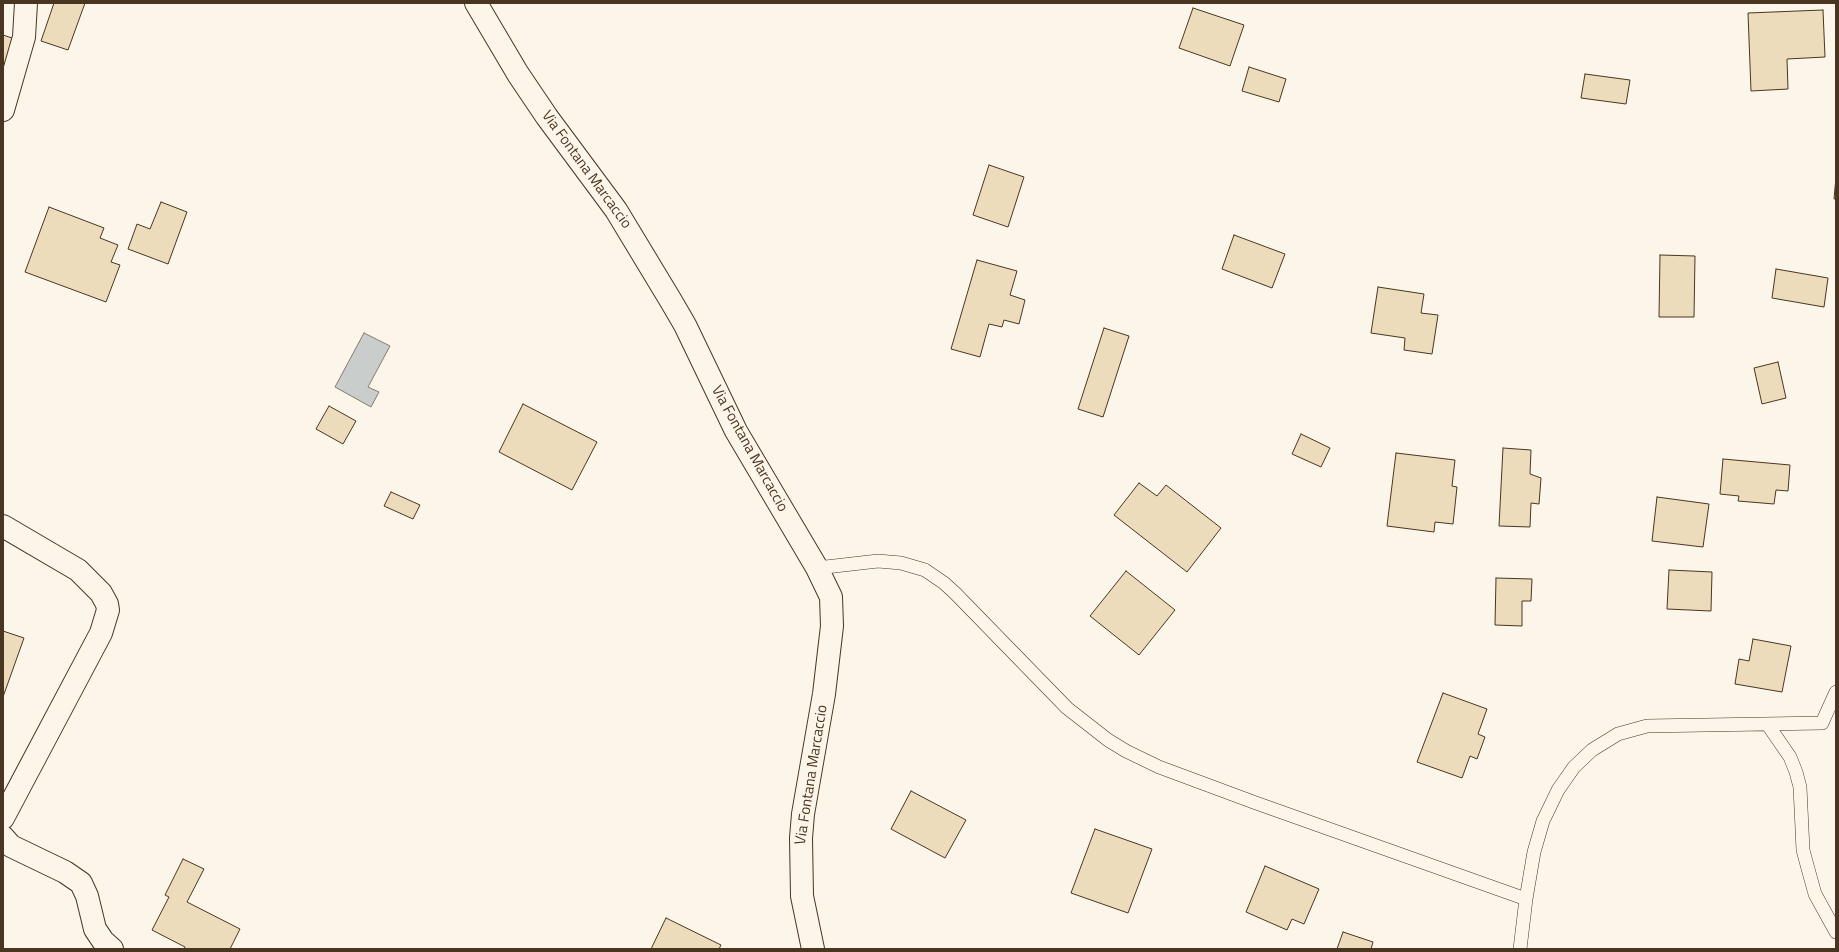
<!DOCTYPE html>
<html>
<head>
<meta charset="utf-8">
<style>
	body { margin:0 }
	#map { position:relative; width:1839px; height:952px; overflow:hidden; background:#fbf6e9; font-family:"Titillium Web",sans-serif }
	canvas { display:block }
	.frame { position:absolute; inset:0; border:4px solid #4a3520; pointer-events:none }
</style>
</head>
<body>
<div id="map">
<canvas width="1839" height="952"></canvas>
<div class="frame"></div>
</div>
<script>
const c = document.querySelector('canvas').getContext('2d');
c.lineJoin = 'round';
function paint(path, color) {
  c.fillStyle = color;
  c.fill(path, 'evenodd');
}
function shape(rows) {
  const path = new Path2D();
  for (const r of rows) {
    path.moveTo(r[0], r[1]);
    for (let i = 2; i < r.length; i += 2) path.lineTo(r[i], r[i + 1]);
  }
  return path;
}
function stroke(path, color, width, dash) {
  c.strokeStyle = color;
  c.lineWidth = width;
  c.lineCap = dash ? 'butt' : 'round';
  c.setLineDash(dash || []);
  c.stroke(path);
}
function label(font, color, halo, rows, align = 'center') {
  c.font = font + ' "Titillium Web",sans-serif';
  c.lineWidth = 3;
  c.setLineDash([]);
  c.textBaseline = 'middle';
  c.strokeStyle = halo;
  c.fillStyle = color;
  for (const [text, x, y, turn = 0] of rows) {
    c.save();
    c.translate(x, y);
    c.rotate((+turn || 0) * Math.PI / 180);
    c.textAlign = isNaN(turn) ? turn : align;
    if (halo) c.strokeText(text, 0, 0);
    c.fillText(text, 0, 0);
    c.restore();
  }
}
const water = shape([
	[364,333,390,346,368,387,379,392,371,407,335,387,364,333]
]);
const building = shape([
	[54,3,85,3,68,50,41,41,54,3],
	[1193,8,1244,25,1230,66,1179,48,1193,8],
	[1823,10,1825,57,1787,59,1788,89,1751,91,1748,13,1823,10],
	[3,35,15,39,3,78,3,35],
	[1249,67,1286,79,1279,102,1242,91,1249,67],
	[1585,74,1630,80,1626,104,1581,98,1585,74],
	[989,165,1024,177,1008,227,973,215,989,165],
	[1836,177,1836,199,1834,199,1836,177],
	[161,202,187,212,168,264,128,249,137,224,150,229,161,202],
	[49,207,104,228,100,238,118,245,111,262,120,265,106,302,25,272,49,207],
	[1234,235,1285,254,1272,288,1222,269,1234,235],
	[1660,255,1695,256,1694,317,1659,317,1660,255],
	[977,260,1017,271,1010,295,1025,300,1019,324,1004,320,1002,327,989,324,980,357,951,349,977,260],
	[1776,269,1828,278,1824,307,1772,298,1776,269],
	[1378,287,1424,294,1421,313,1438,315,1432,354,1404,350,1405,338,1371,333,1378,287],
	[1104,328,1129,336,1103,417,1078,409,1104,328],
	[1778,362,1786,398,1762,404,1754,368,1778,362],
	[523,404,597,442,572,490,499,452,523,404],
	[329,406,356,421,343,444,316,429,329,406],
	[1301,434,1330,448,1321,467,1292,454,1301,434],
	[1503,448,1531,450,1530,474,1541,478,1539,504,1531,503,1530,527,1499,526,1503,448],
	[1396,453,1455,460,1452,486,1457,487,1453,524,1435,522,1434,532,1387,526,1396,453],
	[1723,459,1790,465,1788,491,1776,490,1774,504,1738,501,1739,496,1720,494,1723,459],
	[1139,483,1157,496,1166,485,1221,528,1187,572,1114,515,1139,483],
	[391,492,420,505,413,519,384,506,391,492],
	[1657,497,1709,504,1703,547,1652,541,1657,497],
	[1669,570,1712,572,1711,611,1667,609,1669,570],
	[1126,571,1175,610,1139,655,1090,616,1126,571],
	[1496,578,1532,579,1531,601,1522,601,1522,626,1495,625,1496,578],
	[3,631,24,638,3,697,3,631],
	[1753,639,1791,646,1782,692,1735,684,1739,659,1749,661,1753,639],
	[1443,693,1487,709,1478,734,1485,737,1477,759,1470,756,1462,778,1417,762,1443,693],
	[911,791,966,820,945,858,891,829,911,791],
	[1095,829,1152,849,1128,913,1071,893,1095,829],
	[183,859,204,869,187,902,240,929,230,949,184,949,185,947,152,930,169,897,165,895,183,859],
	[1265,866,1319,889,1304,924,1292,919,1287,930,1246,912,1265,866],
	[666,918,721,945,719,949,651,949,666,918],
	[1343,932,1373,942,1371,949,1337,949,1343,932]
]);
const lane = shape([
	[817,568,878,561,901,563,925,570,944,583,955,593,1067,708,1108,740,1126,751,1159,767,1256,803,1526,899,1534,852,1543,821,1558,790,1574,767,1592,750,1618,734,1647,726,1822,723,1836,692],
	[1768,725,1790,757,1796,772,1800,787,1803,850,1807,865,1815,894,1836,932],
	[1520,949,1526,899]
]);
const street = shape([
	[476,3,518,74,547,117,616,210,671,301,685,325,736,431,817,568,831,597,832,626,824,694,803,814,801,838,802,896,813,949],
	[3,110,24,37,26,3],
	[3,526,78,570,101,593,107,604,108,610,101,633,3,818],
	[3,837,11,846,65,872,81,883,87,896,95,929,103,941,112,949]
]);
const streetNames = [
	["Via Fontana Marcaccio",586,170,54],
	["Via Fontana Marcaccio",749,449,61],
	["Via Fontana Marcaccio",812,775,-81]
];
paint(water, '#c9cecd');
stroke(water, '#887966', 1);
paint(building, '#ecdcbc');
stroke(building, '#4a3520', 1);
stroke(lane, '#4a3520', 14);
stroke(street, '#4a3520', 24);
stroke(lane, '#fbf6e9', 13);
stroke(street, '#fbf6e9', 22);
label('15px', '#4a3520', '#fbf6e9', streetNames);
</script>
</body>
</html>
